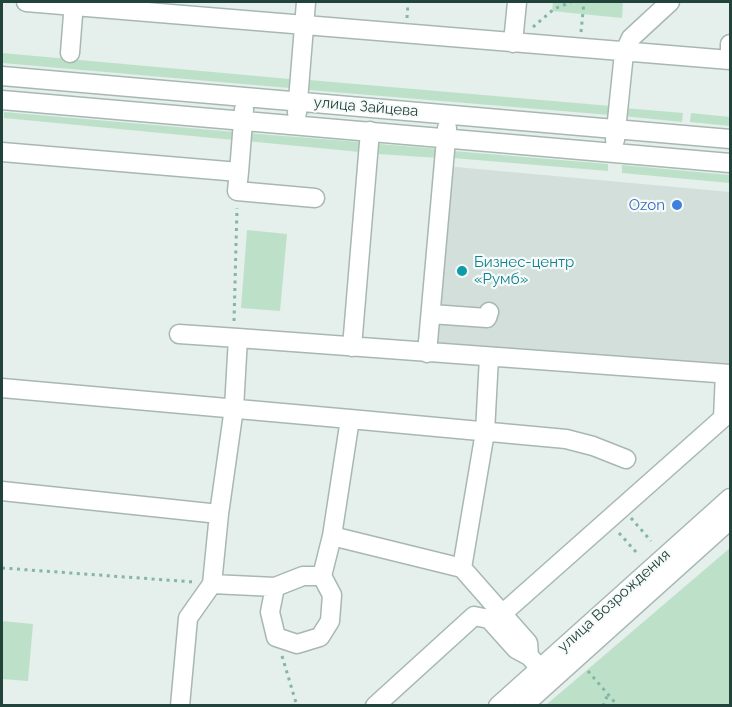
<!DOCTYPE html>
<html>
<head>
<meta charset="utf-8">
<style>
	body { margin:0 }
	#map { position:relative; width:732px; height:707px; overflow:hidden; background:#e5efeb; font-family:Raleway,sans-serif }
	canvas { display:block }
	.frame { position:absolute; inset:0; border:3px solid #22423c; pointer-events:none }
</style>
</head>
<body>
<div id="map">
<canvas width="732" height="707"></canvas>
<div class="frame"></div>
</div>
<script>
const c = document.querySelector('canvas').getContext('2d');
c.lineJoin = 'round';
function paint(path, color) {
  c.fillStyle = color;
  c.fill(path, 'evenodd');
}
function shape(rows) {
  const path = new Path2D();
  for (const r of rows) {
    path.moveTo(r[0], r[1]);
    for (let i = 2; i < r.length; i += 2) path.lineTo(r[i], r[i + 1]);
  }
  return path;
}
function stroke(path, color, width, dash) {
  c.strokeStyle = color;
  c.lineWidth = width;
  c.lineCap = dash ? 'butt' : 'round';
  c.setLineDash(dash || []);
  c.stroke(path);
}
function label(font, color, halo, rows, align = 'center') {
  c.font = font + ' Raleway,sans-serif';
  c.lineWidth = 4.5;
  c.setLineDash([]);
  c.textBaseline = 'middle';
  c.strokeStyle = halo;
  c.fillStyle = color;
  for (const [text, x, y, turn = 0] of rows) {
    c.save();
    c.translate(x, y);
    c.rotate((+turn || 0) * Math.PI / 180);
    c.textAlign = isNaN(turn) ? turn : align;
    if (halo) c.strokeText(text, 0, 0);
    c.fillText(text, 0, 0);
    c.restore();
  }
}
const built = shape([
	[434,165,730,192,730,372,418,348]
]);
const green = shape([
	[553,2,623,2,622,18,552,11],
	[2,53,290,79,289,88,2,63],
	[309,80,611,106,610,115,309,90],
	[624,108,683,113,682,122,623,116],
	[4,112,235,132,234,140,4,118],
	[691,113,730,117,730,126,690,122],
	[246,133,360,142,360,152,246,141],
	[379,144,440,149,439,158,378,154],
	[453,151,608,164,608,171,453,158],
	[622,165,730,175,730,183,622,173],
	[247,230,287,234,280,311,241,308],
	[730,548,730,705,546,705],
	[2,621,33,624,28,681,2,679]
]);
const path = shape([
	[407,18,408,2],
	[533,27,554,9,571,2],
	[581,32,584,2],
	[234,321,237,208],
	[631,518,651,541],
	[619,533,637,553],
	[2,568,194,582],
	[282,656,297,706],
	[588,671,618,706],
	[603,706,608,694]
]);
const minor = shape([
	[26,2,730,60,730,44],
	[513,43,517,2],
	[70,53,74,2],
	[2,76,730,139],
	[2,100,730,163],
	[297,113,306,2],
	[615,140,624,53,631,38,670,2],
	[2,152,239,172,244,109],
	[239,172,237,191,315,198],
	[431,314,487,318,489,312],
	[179,334,238,338],
	[352,347,370,131],
	[427,353,447,128],
	[2,388,350,419],
	[2,491,219,514],
	[332,536,462,568,528,643,529,656,551,680],
	[462,568,485,432,489,357],
	[322,576,303,576,275,587,270,612,276,637,297,644,320,637,330,621,332,595,322,576,332,536,350,419,566,439,593,446,626,459],
	[212,584,275,587],
	[502,614,723,418,725,374],
	[180,706,188,618,212,584,219,514,234,408,238,338,730,374],
	[375,706,474,616,489,619,516,649,529,656],
	[498,706,730,498],
	[523,706,730,520]
]);
const markers = [
	[677,205,6,"#3f7fe0"],
	[462,271,6,"#0f9aa8"]
];
const streetNames = [
	["улица Зайцева",366,107,5],
	["улица Возрождения",614,601,-42]
];
const shopNames = [
	["Ozon",665,205]
];
const cultureNames = [
	["Бизнес-центр",474,262],
	["«Румб»",474,279]
];
paint(built, '#d3dfda');
paint(green, '#bde1c8');
stroke(minor, '#a7b8b3', 21);
stroke(path, '#83b5a8', 3, [3, 4.5]);
stroke(minor, '#fff', 18);
for (const [x, y, r, color] of markers) {
  const dot = new Path2D();
  dot.arc(x, y, r, 0, 2 * Math.PI);
  c.fillStyle = color;
  c.fill(dot);
  stroke(dot, '#f6fbf9', 2);
}
label('15px', '#22423c', '#f6fbf9', streetNames);
label('15px', '#366cbe', '#f6fbf9', shopNames, 'right');
label('15px', '#0d838f', '#f6fbf9', cultureNames, 'left');
</script>
</body>
</html>
